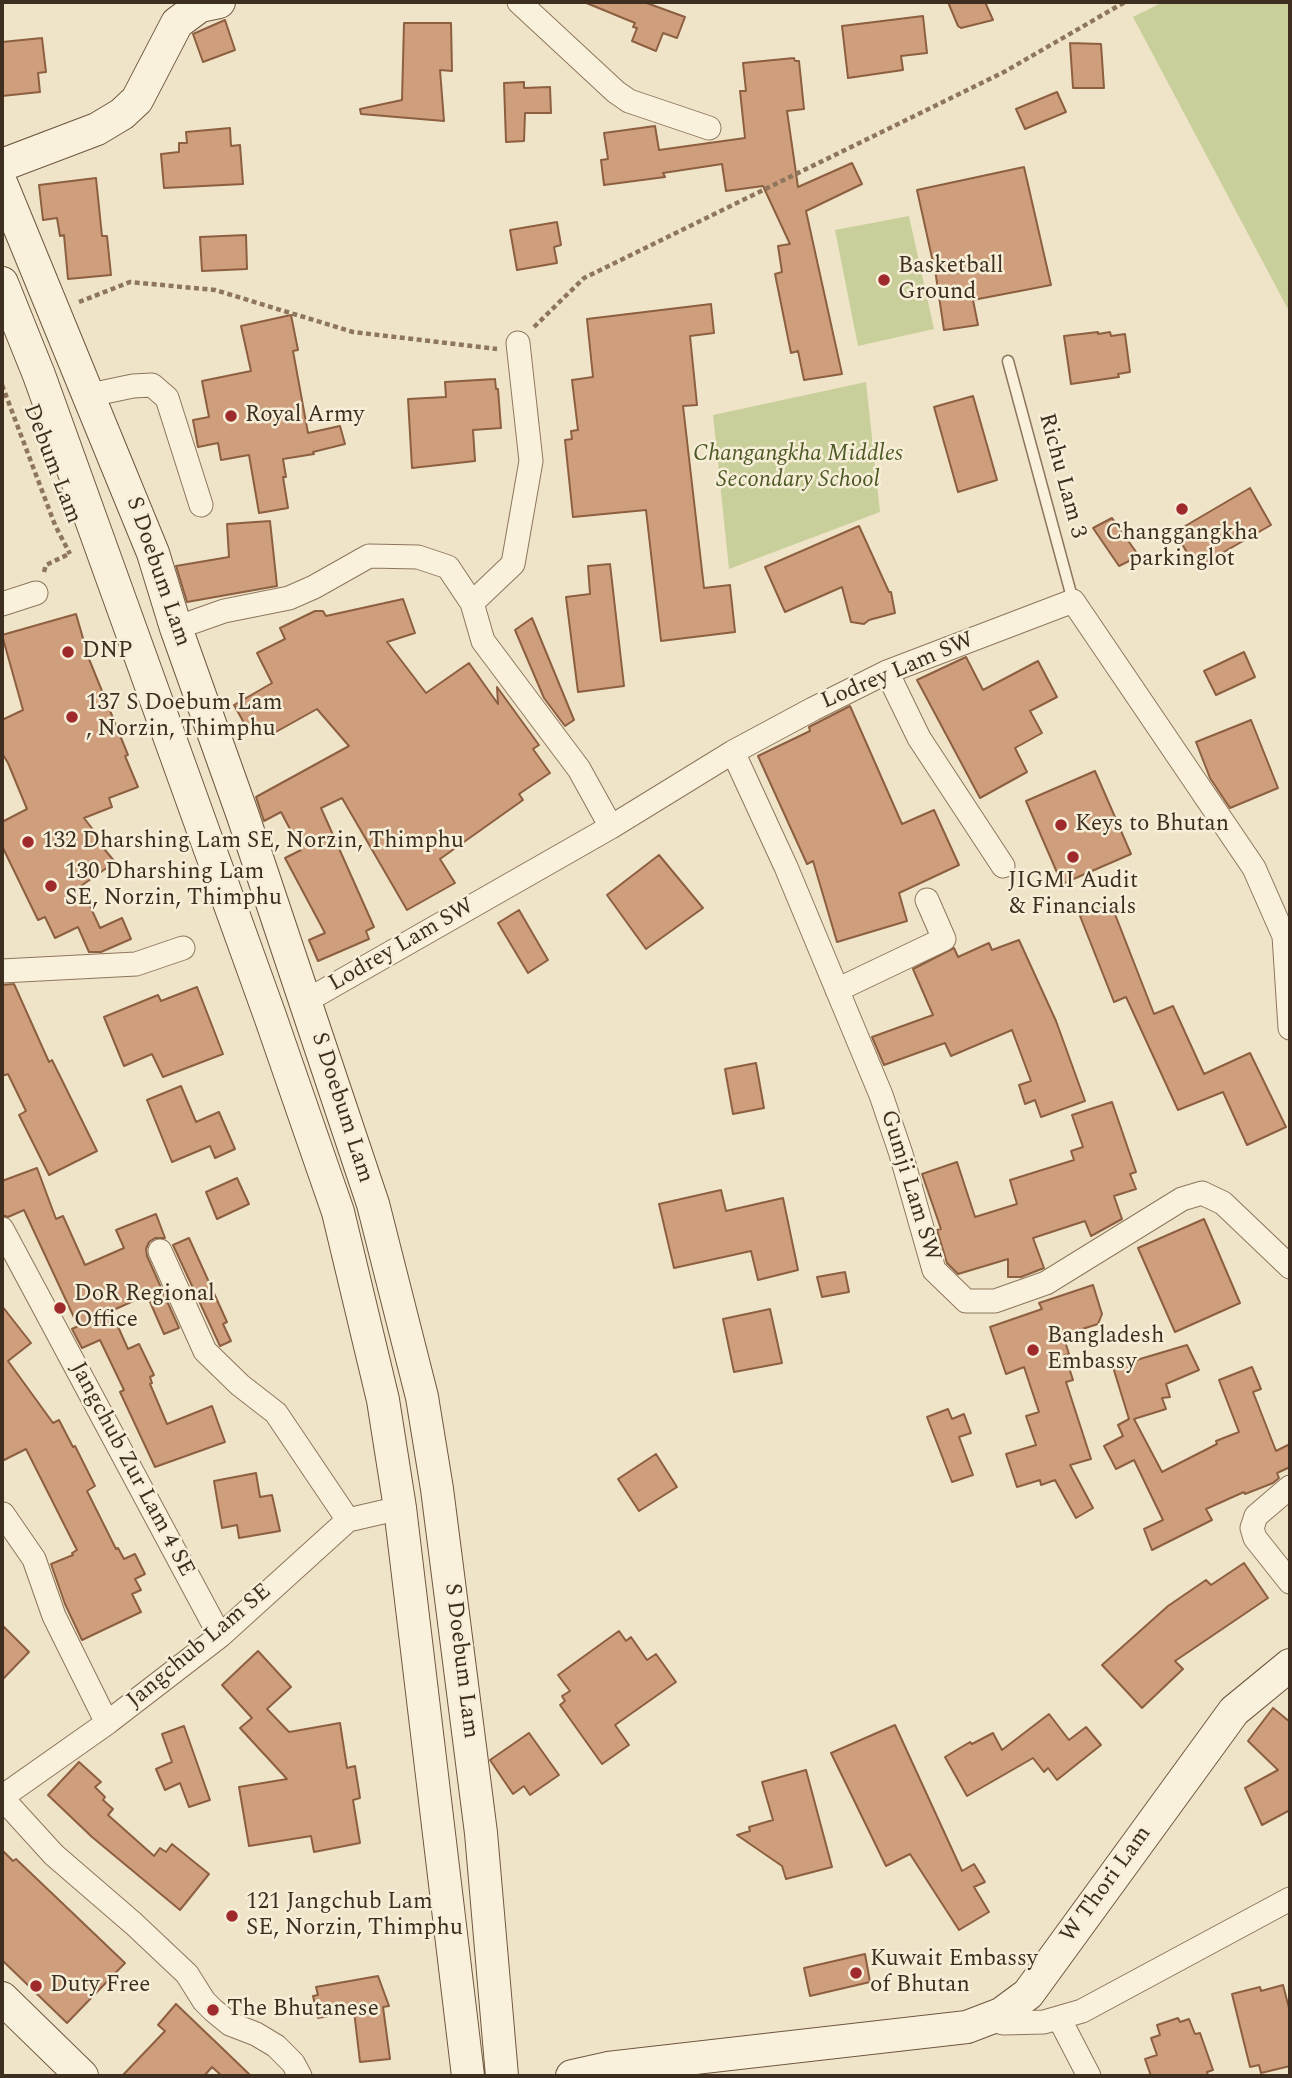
<!DOCTYPE html>
<html>
<head>
<meta charset="utf-8">
<style>
	body { margin:0 }
	#map { position:relative; width:1292px; height:2078px; overflow:hidden; background:#f0e4c8; font-family:Spectral,serif }
	canvas { display:block }
	.frame { position:absolute; inset:0; border:4px solid #3d2e20; pointer-events:none }
</style>
</head>
<body>
<div id="map">
<canvas width="1292" height="2078"></canvas>
<div class="frame"></div>
</div>
<script>
const c = document.querySelector('canvas').getContext('2d');
c.lineJoin = 'round';
function paint(path, color) {
  c.fillStyle = color;
  c.fill(path, 'evenodd');
}
function shape(rows) {
  const path = new Path2D();
  for (const r of rows) {
    path.moveTo(r[0], r[1]);
    for (let i = 2; i < r.length; i += 2) path.lineTo(r[i], r[i + 1]);
  }
  return path;
}
function stroke(path, color, width, dash) {
  c.strokeStyle = color;
  c.lineWidth = width;
  c.lineCap = dash ? 'butt' : 'round';
  c.setLineDash(dash || []);
  c.stroke(path);
}
function label(font, color, halo, rows, align = 'center') {
  c.font = font + ' Spectral,serif';
  c.lineWidth = 5;
  c.setLineDash([]);
  c.textBaseline = 'middle';
  c.strokeStyle = halo;
  c.fillStyle = color;
  for (const [text, x, y, turn = 0] of rows) {
    c.save();
    c.translate(x, y);
    c.rotate((+turn || 0) * Math.PI / 180);
    c.textAlign = isNaN(turn) ? turn : align;
    if (halo) c.strokeText(text, 0, 0);
    c.fillText(text, 0, 0);
    c.restore();
  }
}
const green = shape([
	[1163,2,1290,2,1290,313,1133,17],
	[909,216,934,329,858,346,835,230],
	[866,382,880,512,729,569,713,415]
]);
const building = shape([
	[584,2,644,2,685,17,677,38,663,33,656,51,632,41,637,28,633,27,635,23,584,2],
	[948,2,985,2,993,20,961,28,958,26,948,2],
	[923,16,927,53,901,56,903,70,848,78,842,26,923,16],
	[225,20,235,50,203,62,193,34,225,20],
	[404,23,451,23,452,71,440,70,444,121,361,114,360,109,402,100,404,23],
	[42,38,46,72,38,73,40,92,2,96,2,42,42,38],
	[1070,43,1101,44,1104,88,1073,88,1070,43],
	[794,58,795,61,799,61,804,109,787,111,798,187,852,163,862,184,806,211,842,374,804,380,798,351,791,353,775,274,782,272,778,246,790,244,763,186,726,191,722,164,663,173,665,177,604,185,601,160,608,159,604,133,655,126,659,150,745,138,740,91,746,91,743,63,794,58],
	[524,82,524,88,550,87,551,113,525,113,524,141,506,142,504,83,524,82],
	[1057,92,1066,112,1025,129,1016,109,1057,92],
	[230,128,231,146,240,145,243,184,164,188,161,154,179,152,179,143,187,143,186,132,230,128],
	[1024,167,1051,285,973,300,978,325,944,330,936,276,917,190,1024,167],
	[96,178,102,236,107,236,111,275,68,279,64,235,60,236,57,218,43,220,39,185,96,178],
	[557,222,561,245,554,247,557,263,517,270,510,230,557,222],
	[246,235,247,269,202,271,200,237,246,235],
	[711,304,714,333,690,336,697,405,683,406,704,588,730,585,735,632,661,641,646,510,573,517,565,440,572,439,571,431,578,430,572,380,593,377,587,319,711,304],
	[291,315,298,350,293,351,308,433,340,426,345,444,313,452,314,454,283,459,286,477,283,477,288,508,259,513,249,455,221,460,218,443,198,447,193,420,209,417,202,381,251,371,241,326,291,315],
	[1098,332,1098,334,1110,332,1111,336,1125,334,1130,372,1118,374,1119,377,1071,384,1064,336,1098,332],
	[495,379,496,389,498,389,501,428,473,430,475,461,412,468,408,399,446,397,445,382,495,379],
	[973,396,997,480,958,492,934,407,973,396],
	[1250,488,1271,525,1196,568,1175,532,1250,488],
	[1112,518,1139,556,1119,566,1093,528,1112,518],
	[270,521,277,586,187,602,176,566,229,557,227,524,270,521],
	[859,526,889,592,891,592,895,613,869,620,864,624,851,622,842,587,785,612,765,567,859,526],
	[610,564,624,686,578,692,566,597,590,594,588,566,610,564],
	[403,599,415,633,387,642,426,693,469,663,498,704,497,687,539,745,533,749,550,773,519,794,523,800,440,859,455,883,407,910,342,798,321,808,374,927,366,931,369,939,318,961,309,940,325,933,285,858,301,850,281,812,264,821,256,797,349,746,317,709,274,733,271,727,264,731,260,724,248,730,234,705,272,683,257,653,285,639,280,628,315,611,323,611,326,616,403,599],
	[76,614,89,659,128,755,125,756,138,787,109,798,112,807,84,818,107,848,105,850,115,862,81,886,100,928,122,918,131,939,101,952,89,952,78,927,55,938,45,917,38,920,2,846,2,822,27,809,8,763,2,753,2,720,23,710,2,635,76,614],
	[532,618,574,720,565,726,544,698,515,630,532,618],
	[1244,652,1255,677,1216,695,1204,671,1244,652],
	[966,657,983,690,1038,661,1057,697,1030,711,1042,733,1015,748,1027,772,980,798,917,680,966,657],
	[850,706,902,824,934,810,959,865,899,893,907,921,837,942,813,861,807,864,758,756,810,731,809,727,850,706],
	[1251,720,1278,788,1230,808,1210,778,1196,742,1251,720],
	[1095,771,1131,854,1062,884,1026,801,1095,771],
	[659,855,703,908,646,949,607,895,659,855],
	[1111,904,1154,1014,1173,1006,1204,1074,1250,1053,1286,1127,1247,1145,1223,1092,1178,1110,1126,997,1114,1002,1080,916,1111,904],
	[519,910,548,960,528,973,498,923,519,910],
	[1019,940,1056,1021,1085,1101,1041,1117,1035,1100,1025,1104,1019,1085,1031,1081,1012,1030,951,1056,945,1043,884,1065,872,1037,933,1015,913,969,954,948,958,957,989,943,992,950,1019,940],
	[14,984,49,1062,52,1060,97,1151,49,1175,19,1115,26,1111,8,1074,2,1076,2,985,14,984],
	[197,987,223,1054,163,1077,152,1054,124,1066,104,1017,158,995,161,1001,197,987],
	[756,1063,764,1108,733,1114,725,1069,756,1063],
	[181,1086,196,1122,219,1112,235,1149,215,1158,210,1146,172,1162,147,1100,181,1086],
	[1112,1102,1136,1172,1130,1174,1136,1189,1114,1196,1122,1219,1091,1236,1085,1221,1033,1238,1044,1268,1021,1277,1008,1277,1008,1259,958,1274,947,1263,937,1230,941,1229,922,1174,957,1162,975,1217,1017,1204,1010,1180,1074,1160,1071,1151,1083,1147,1072,1115,1112,1102],
	[37,1168,56,1219,63,1216,85,1265,124,1248,116,1230,156,1214,165,1238,155,1238,149,1242,146,1249,147,1256,179,1328,164,1334,147,1295,111,1311,128,1349,139,1344,154,1375,150,1377,152,1383,150,1384,167,1424,212,1406,225,1442,155,1467,120,1392,124,1390,100,1340,82,1348,72,1329,78,1326,24,1210,8,1217,2,1215,2,1181,37,1168],
	[237,1178,249,1204,217,1219,206,1192,237,1178],
	[721,1190,726,1211,783,1198,798,1270,758,1280,751,1251,674,1268,659,1204,721,1190],
	[1204,1219,1240,1303,1175,1332,1138,1248,1204,1219],
	[189,1238,227,1322,223,1324,231,1341,220,1346,173,1245,189,1238],
	[845,1272,849,1292,822,1297,817,1277,845,1272],
	[1093,1285,1102,1314,1098,1324,1063,1335,1069,1354,1065,1355,1073,1380,1066,1382,1091,1459,1070,1465,1093,1508,1076,1518,1055,1480,1041,1485,1040,1480,1017,1487,1006,1454,1036,1445,1026,1416,1039,1412,1024,1367,1006,1374,990,1327,1042,1309,1039,1303,1093,1285],
	[2,1306,31,1343,8,1361,53,1423,59,1420,73,1447,75,1446,95,1486,87,1491,116,1549,118,1548,124,1559,135,1554,145,1574,135,1579,141,1590,132,1594,141,1612,82,1640,65,1604,51,1564,73,1555,72,1553,77,1550,26,1449,2,1461,2,1306],
	[770,1309,782,1363,734,1372,723,1319,770,1309],
	[1187,1345,1199,1370,1166,1384,1170,1397,1162,1398,1166,1409,1134,1419,1162,1472,1217,1444,1216,1441,1239,1432,1219,1380,1252,1367,1261,1389,1253,1392,1276,1451,1290,1444,1290,1467,1277,1473,1279,1478,1273,1483,1245,1494,1244,1492,1206,1509,1212,1520,1152,1550,1144,1529,1163,1520,1134,1460,1116,1469,1104,1446,1123,1436,1118,1425,1129,1419,1113,1367,1187,1345],
	[948,1409,952,1419,964,1414,971,1433,959,1437,973,1475,952,1482,927,1417,948,1409],
	[656,1454,677,1487,639,1511,618,1479,656,1454],
	[256,1473,260,1497,272,1495,280,1531,239,1538,237,1525,222,1528,214,1481,256,1473],
	[1244,1563,1268,1598,1175,1661,1183,1669,1142,1708,1102,1665,1168,1606,1206,1580,1211,1585,1244,1563],
	[2,1625,29,1652,2,1680,2,1625],
	[619,1631,626,1641,631,1637,647,1660,656,1654,676,1682,615,1725,629,1745,602,1764,560,1705,565,1701,562,1696,570,1691,558,1675,619,1631],
	[258,1651,291,1687,267,1709,289,1732,340,1723,347,1768,355,1766,360,1798,353,1800,360,1843,314,1852,311,1836,249,1846,239,1787,287,1779,240,1728,252,1718,222,1685,258,1651],
	[1273,1708,1290,1722,1290,1810,1262,1825,1245,1788,1278,1770,1248,1741,1273,1708],
	[1049,1714,1069,1740,1086,1727,1101,1745,1057,1780,1048,1768,1044,1772,1033,1758,967,1796,945,1757,970,1742,972,1744,993,1733,1002,1750,1049,1714],
	[895,1725,962,1871,974,1864,985,1882,974,1887,989,1912,959,1930,910,1854,886,1866,831,1753,895,1725],
	[184,1726,210,1800,189,1807,180,1783,165,1790,156,1769,172,1762,162,1734,184,1726],
	[529,1733,559,1775,530,1795,524,1786,513,1794,490,1760,529,1733],
	[79,1762,101,1782,95,1787,105,1797,103,1800,113,1809,108,1815,154,1856,160,1848,166,1852,172,1844,209,1874,180,1910,92,1837,48,1795,79,1762],
	[806,1770,832,1867,786,1879,782,1866,737,1835,750,1831,749,1827,773,1820,762,1782,806,1770],
	[2,1850,13,1861,16,1859,125,1963,67,2023,2,1960,2,1850],
	[865,1954,870,1982,810,1996,804,1968,865,1954],
	[378,1976,389,2006,383,2007,390,2059,360,2062,354,2011,318,2018,313,1996,318,1995,316,1987,378,1976],
	[1283,1985,1290,2012,1290,2066,1261,2073,1259,2065,1250,2067,1232,1994,1260,1987,1261,1991,1283,1985],
	[176,2004,223,2049,251,2076,222,2076,212,2067,204,2076,122,2076,165,2031,158,2025,176,2004],
	[1178,2018,1180,2022,1189,2019,1195,2034,1200,2033,1213,2070,1207,2072,1208,2076,1151,2076,1145,2059,1157,2055,1151,2038,1160,2035,1157,2025,1178,2018]
]);
const path = shape([
	[79,302,130,282,215,290,353,332,497,349],
	[534,327,584,278,1004,72,1125,2],
	[2,385,55,525,70,554],
	[44,572,46,565,69,554]
]);
const lane = shape([
	[1008,361,1073,601]
]);
const street = shape([
	[519,2,616,92,629,101,709,128],
	[90,395,133,386,152,385,167,398,201,505],
	[472,603,513,564,531,461,518,343],
	[2,604,36,593],
	[176,628,224,611,289,598,314,587,369,556,418,557,448,567,472,603,483,641,579,769,611,827],
	[887,672,919,738,1003,866],
	[733,752,786,867,881,1095,901,1154,934,1270,966,1301,995,1301,1046,1283,1182,1199,1202,1193,1223,1203,1290,1267],
	[2,971,136,964,183,948],
	[837,990,944,939,927,900],
	[306,1001,611,827,733,752,813,709,887,672,1073,601,1254,868,1284,936,1290,1028],
	[2,1229,220,1636],
	[160,1251,205,1351,240,1385,276,1413,348,1520],
	[1290,1487,1256,1516,1252,1528,1255,1538,1290,1582],
	[3,1514,34,1559,54,1616,107,1723],
	[2,1797,107,1723,220,1636,348,1520,400,1508],
	[2,1798,54,1855,134,1924,187,1974,204,2001,213,2010,230,2024,256,2034,276,2046,293,2063,300,2076],
	[1059,2018,1089,2076],
	[988,2019,1003,2023,1044,2022,1082,2011,1290,1899]
]);
const secondary = shape([
	[2,165,97,129,122,114,137,100,177,23,200,6,219,2],
	[2,185,153,553,176,628,243,816,373,1204,422,1397,437,1489,481,1833,502,2076],
	[2,283,39,375,270,1016,338,1212,383,1400,400,1508,468,2076],
	[2,1998,82,2076],
	[572,2076,608,2068,967,2027,1001,2014,1028,1994,1234,1711,1290,1665]
]);
const markers = [
	[884,280,7,"#9e2a2b"],
	[231,416,7,"#9e2a2b"],
	[1182,509,7,"#9e2a2b"],
	[68,652,7,"#9e2a2b"],
	[72,717,7,"#9e2a2b"],
	[1061,825,7,"#9e2a2b"],
	[28,842,7,"#9e2a2b"],
	[1073,857,7,"#9e2a2b"],
	[51,886,7,"#9e2a2b"],
	[60,1308,7,"#9e2a2b"],
	[1033,1350,7,"#9e2a2b"],
	[232,1916,7,"#9e2a2b"],
	[856,1973,7,"#9e2a2b"],
	[36,1986,7,"#9e2a2b"],
	[213,2010,7,"#9e2a2b"]
];
const poiNames = [
	["Basketball",898,267],
	["Ground",898,293],
	["Royal Army",245,416],
	["Changgangkha",1182,534,"center"],
	["parkinglot",1182,560,"center"],
	["DNP",82,652],
	["137 S Doebum Lam",86,704],
	[", Norzin, Thimphu",86,730],
	["Keys to Bhutan",1075,825],
	["132 Dharshing Lam SE, Norzin, Thimphu",42,842],
	["130 Dharshing Lam",65,873],
	["SE, Norzin, Thimphu",65,899],
	["JIGMI Audit",1073,882,"center"],
	["& Financials",1073,908,"center"],
	["DoR Regional",74,1295],
	["Office",74,1321],
	["Bangladesh",1047,1337],
	["Embassy",1047,1363],
	["121 Jangchub Lam",246,1903],
	["SE, Norzin, Thimphu",246,1929],
	["Kuwait Embassy",870,1960],
	["of Bhutan",870,1986],
	["Duty Free",50,1986],
	["The Bhutanese",227,2010]
];
const parkNames = [
	["Changangkha Middles",798,455],
	["Secondary School",798,481]
];
const streetNames = [
	["Debum Lam",51,464,69],
	["Richu Lam 3",1061,476,75],
	["S Doebum Lam",157,572,71],
	["Lodrey Lam SW",898,672,-23],
	["Lodrey Lam SW",402,946,-30],
	["S Doebum Lam",341,1108,72],
	["Gumji Lam SW",909,1186,73],
	["Jangchub Zur Lam 4 SE",131,1470,62],
	["Jangchub Lam SE",200,1647,-40],
	["S Doebum Lam",460,1661,83],
	["W Thori Lam",1107,1885,-54]
];
paint(green, '#c9cf9b');
paint(building, '#cf9f7d');
stroke(building, '#8d5f41', 2);
stroke(lane, '#8d765c', 13);
stroke(street, '#8d765c', 25);
stroke(secondary, '#6f573f', 34);
stroke(path, '#8d765c', 4.5, [5, 3.5]);
stroke(lane, '#faf1dc', 10);
stroke(street, '#faf1dc', 23);
stroke(secondary, '#faf1dc', 32);
for (const [x, y, r, color] of markers) {
  const dot = new Path2D();
  dot.arc(x, y, r, 0, 2 * Math.PI);
  c.fillStyle = color;
  c.fill(dot);
  stroke(dot, '#f7eed8', 2.5);
}
label('23px', '#3d2e20', '#f7eed8', poiNames, 'left');
label('italic 23px', '#4d5a26', '#f7eed8', parkNames);
label('23px', '#3d2e20', '#f7eed8', streetNames);
</script>
</body>
</html>
